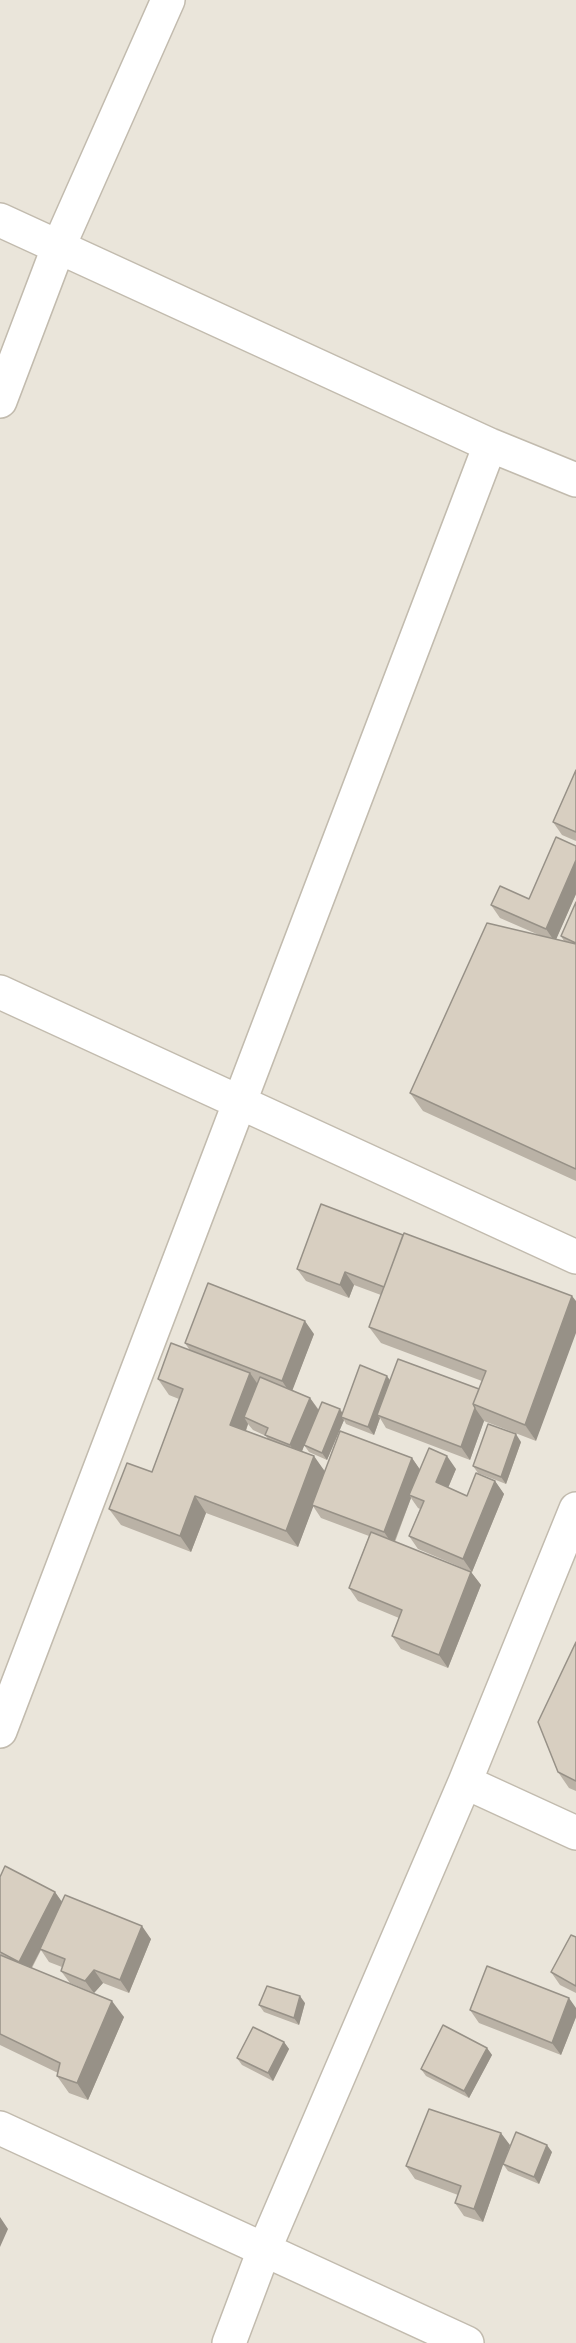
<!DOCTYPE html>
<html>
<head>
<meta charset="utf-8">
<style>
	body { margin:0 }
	canvas { display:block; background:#f6f3ec }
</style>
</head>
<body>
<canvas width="576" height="2343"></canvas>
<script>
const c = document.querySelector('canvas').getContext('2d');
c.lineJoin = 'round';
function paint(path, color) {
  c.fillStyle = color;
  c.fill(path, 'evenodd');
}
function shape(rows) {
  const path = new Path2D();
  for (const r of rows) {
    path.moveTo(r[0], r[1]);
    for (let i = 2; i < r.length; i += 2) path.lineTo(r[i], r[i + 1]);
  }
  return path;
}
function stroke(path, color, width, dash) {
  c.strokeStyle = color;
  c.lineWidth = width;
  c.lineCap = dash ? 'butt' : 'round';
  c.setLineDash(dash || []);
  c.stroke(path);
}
const residential = shape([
	[0,0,576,0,576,2343,0,2343]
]);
const minor = shape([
	[0,220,490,445,576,480],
	[0,401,58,248,168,0],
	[0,992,576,1257],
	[0,1731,490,445],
	[465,1782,576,1833],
	[0,2128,467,2343],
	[229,2343,264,2250,465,1782,576,1509]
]);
const wall = shape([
	[576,770,576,841,562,835,553,822],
	[576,846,576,894,556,939,564,941,561,936,576,902,576,1181,423,1111,410,1093,539,935,500,918,491,905,529,899],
	[403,1235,536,1441,484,1421,470,1460,386,1428,380,1418,374,1435,346,1424,344,1420,327,1460,309,1452,304,1445,302,1452,325,1471,412,1458,420,1470,456,1469,448,1488,467,1496,495,1481,504,1494,472,1572,418,1549,409,1536,420,1509,418,1508,411,1498,395,1542,471,1572,481,1585,448,1668,401,1649,392,1636,399,1618,358,1601,349,1588,369,1536,321,1518,313,1506,298,1547,206,1513,191,1552,121,1525,109,1509,152,1472,179,1399,169,1395,158,1379,189,1349,185,1343,314,1334,292,1390,310,1398,319,1410,343,1413,390,1380,479,1389,482,1381,381,1343,369,1327,381,1295,354,1285,349,1298,306,1281,297,1269],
	[248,1424,253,1430,266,1436,268,1439,246,1431],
	[521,1442,506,1484,478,1473,473,1466],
	[576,1642,576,1791,569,1788,558,1772],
	[0,1877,55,1892,62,1902,151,1939,129,1993,103,1983,94,1993,70,1983,61,1971,62,1967,49,1962,41,1950,32,1968,124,2017,88,2100,69,2093,57,2076,58,2073,0,2045],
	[576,1937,576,1993,560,1985,551,1972],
	[305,2003,299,2025,264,2012,259,2005],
	[576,2008,576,2017,561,2055,479,2023,470,2010],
	[284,2042,289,2049,273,2081,242,2065,237,2058],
	[487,2048,492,2055,469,2098,426,2076,421,2069],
	[510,2145,505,2159,552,2152,539,2184,508,2171,503,2164,483,2222,464,2216,455,2203,458,2195,415,2179,406,2166]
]);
const shadedWall = shape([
	[576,860,576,894,555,942,546,929],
	[345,1272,354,1285,349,1298,340,1285],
	[572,1296,576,1301,576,1333,536,1441,525,1425],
	[305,1321,314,1334,291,1394,282,1381],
	[250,1373,261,1389,244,1417,248,1424,242,1441,230,1425],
	[387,1376,392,1383,377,1415,380,1418,374,1435,368,1427],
	[310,1398,319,1411,299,1458,290,1445],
	[475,1408,484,1421,470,1460,461,1447],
	[340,1409,345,1417,341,1417,344,1420,327,1460,322,1453],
	[516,1434,521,1442,506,1484,501,1477],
	[314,1456,326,1473,298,1547,286,1531],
	[447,1456,456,1469,445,1495,436,1482],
	[412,1458,421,1471,409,1495,411,1498,393,1545,384,1532],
	[495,1481,504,1494,472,1572,463,1559],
	[195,1496,206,1513,191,1552,180,1536],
	[471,1572,481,1585,448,1668,439,1655],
	[55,1892,64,1905,28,1974,19,1962],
	[142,1926,151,1939,129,1993,120,1980],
	[94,1970,103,1983,94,1993,85,1981],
	[300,1996,305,2003,299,2025,294,2018],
	[569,1998,576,2008,576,2017,561,2055,552,2043],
	[112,2001,124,2017,88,2100,77,2083],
	[284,2042,289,2049,273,2081,268,2073],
	[487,2048,492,2055,469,2098,464,2091],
	[501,2133,510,2145,483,2222,474,2209],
	[547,2145,552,2152,539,2184,534,2177],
	[0,2217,8,2229,0,2247]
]);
const building = shape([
	[576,770,576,832,553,822,576,770],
	[556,837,576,846,576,860,546,929,491,905,500,886,529,899,556,837],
	[576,902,576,943,561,936,576,902],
	[487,923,576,944,576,1169,410,1093,487,923],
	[321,1204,403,1235,384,1287,345,1272,340,1285,297,1269,321,1204],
	[404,1233,572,1296,525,1425,473,1404,486,1371,369,1327,404,1233],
	[208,1283,305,1321,282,1381,185,1343,208,1283],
	[171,1343,250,1373,230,1425,314,1456,286,1531,195,1496,180,1536,109,1509,127,1463,152,1472,183,1389,158,1379,171,1343],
	[398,1359,479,1389,473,1404,475,1408,461,1447,377,1415,398,1359],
	[360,1365,387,1376,368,1427,341,1417,360,1365],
	[260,1377,310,1398,290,1445,265,1435,268,1428,244,1417,260,1377],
	[322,1402,340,1409,322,1453,304,1445,322,1402],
	[488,1424,516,1434,501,1477,473,1466,488,1424],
	[340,1431,412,1458,384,1532,312,1505,340,1431],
	[429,1448,447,1456,436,1482,467,1496,476,1473,495,1481,463,1559,409,1536,424,1501,409,1495,429,1448],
	[371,1532,471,1572,439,1655,392,1636,402,1610,349,1588,371,1532],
	[576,1642,576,1781,558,1772,538,1722,576,1642],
	[5,1866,55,1892,19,1962,0,1952,0,1877,5,1866],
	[65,1895,142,1926,120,1980,94,1970,85,1981,61,1971,65,1959,40,1949,65,1895],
	[571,1935,576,1937,576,1986,551,1972,571,1935],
	[0,1955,112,2001,77,2083,57,2076,60,2063,0,2034,0,1955],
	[487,1966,569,1998,552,2043,470,2010,487,1966],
	[267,1986,300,1996,294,2018,259,2005,267,1986],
	[443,2025,487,2048,464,2091,421,2069,443,2025],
	[253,2027,284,2042,268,2073,237,2058,253,2027],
	[429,2109,501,2133,474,2209,455,2203,461,2186,406,2166,429,2109],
	[516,2132,547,2145,534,2177,503,2164,516,2132]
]);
paint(residential, '#eae5da');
stroke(minor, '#c2bbae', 36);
stroke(minor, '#fff', 33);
paint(wall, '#bab2a6');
paint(shadedWall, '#979187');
paint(building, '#d8cfc1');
stroke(building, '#979187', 1.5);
</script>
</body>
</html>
